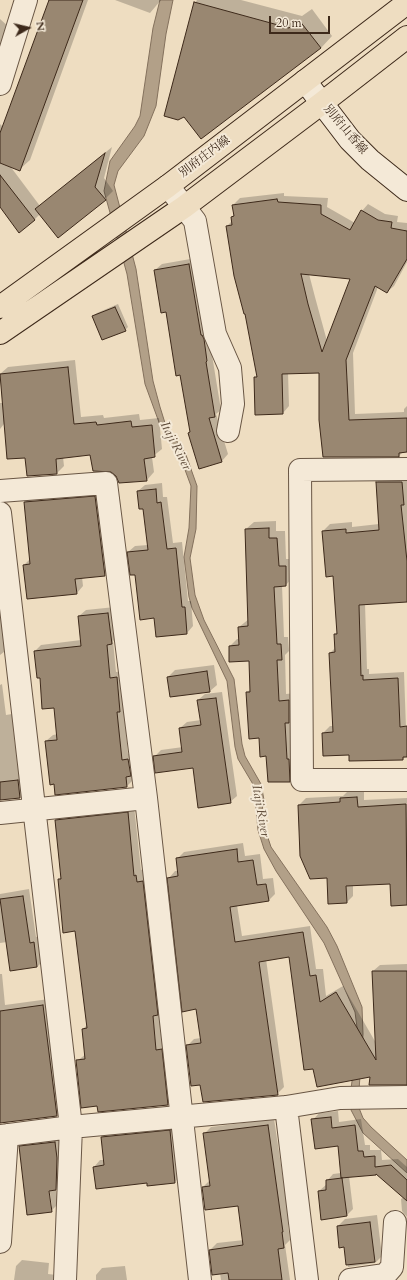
<!DOCTYPE html>
<html>
<head>
<meta charset="utf-8">
<style>
	body { margin:0 }
	#map { position:relative; width:407px; height:1280px; overflow:hidden; background:#eeddc1; font-family:Cardo,serif }
	canvas { display:block }
	.north { position:absolute; left:8px; top:8px; width:40px; height:40px; -webkit-text-stroke:3px #f4e9d7; paint-order:stroke; rotate:82deg; font-size:11px; font-weight:700; line-height:16px; text-align:center; color:#3d291a }
	.north::after { content:''; display:block; margin:auto; width:14px; height:18px; background:#3d291a; clip-path:polygon(50% 0,100% 100%,50% 72%,0 100%) }
	.scale { position:absolute; left:269px; top:16px; width:61px; height:18px; box-sizing:border-box; border:2px solid #3d291a; border-top:0; padding-left:5px; font-size:12px; line-height:14px; white-space:nowrap; color:#3d291a; -webkit-text-stroke:3px #f4e9d7; paint-order:stroke }
</style>
</head>
<body>
<div id="map">
<canvas width="407" height="1280"></canvas>
<div class="north">N</div>
<div class="scale">20 m</div>
</div>
<script>
const c = document.querySelector('canvas').getContext('2d');
c.lineJoin = 'round';
function paint(path, color) {
  c.fillStyle = color;
  c.fill(path, 'evenodd');
}
function shape(rows) {
  const path = new Path2D();
  for (const r of rows) {
    path.moveTo(r[0], r[1]);
    for (let i = 2; i < r.length; i += 2) path.lineTo(r[i], r[i + 1]);
  }
  return path;
}
function stroke(path, color, width, dash) {
  c.strokeStyle = color;
  c.lineWidth = width;
  c.lineCap = dash ? 'butt' : 'round';
  c.setLineDash(dash || []);
  c.stroke(path);
}
function label(font, color, halo, rows, align = 'center') {
  c.font = font + ' Cardo,"Noto Serif JP",serif';
  c.lineWidth = 4;
  c.setLineDash([]);
  c.textBaseline = 'middle';
  c.strokeStyle = halo;
  c.fillStyle = color;
  for (const [text, x, y, turn = 0] of rows) {
    c.save();
    c.translate(x, y);
    c.rotate((+turn || 0) * Math.PI / 180);
    c.textAlign = isNaN(turn) ? turn : align;
    if (halo) c.strokeText(text, 0, 0);
    c.fillText(text, 0, 0);
    c.restore();
  }
}
const water = shape([
	[160,0,173,0,166,34,156,106,144,136,118,171,114,185,136,269,153,381,160,407,165,423,186,455,197,486,196,529,190,558,195,595,204,620,234,679,242,744,245,756,261,784,264,800,262,810,265,829,271,847,327,927,337,946,362,1007,363,1034,359,1090,359,1108,363,1118,371,1127,407,1160,407,1173,363,1133,351,1110,351,1089,358,1035,355,1012,324,943,276,871,264,849,258,830,254,786,238,759,235,747,227,681,192,608,189,597,184,557,189,528,191,486,181,459,160,425,145,384,127,274,104,191,110,161,135,126,140,116,153,28,160,0]
]);
const shadow = shape([
	[50,0,88,0,30,160,20,169,10,166,40,206,112,147,104,178,113,191,105,199,40,214,34,220,0,206,0,124,3,127],
	[115,0,161,0,150,13],
	[197,0,241,0,302,16,312,9,332,36,321,48,195,3],
	[0,19,9,27,0,52],
	[284,193,284,196,328,198,327,207,355,223,362,211,368,204,385,214,398,216,397,222,407,223,407,262,394,286,387,292,378,287,353,353,355,414,404,412,404,409,407,406,407,451,403,452,399,456,324,456,320,372,288,372,289,406,283,413,255,378,258,375,227,226,232,221,232,217,235,214,233,205,240,198],
	[309,274,352,278,327,341,315,297],
	[196,258,214,354,212,355,221,410,216,414,228,454,222,461,189,433,191,431,181,374,167,311,155,270,162,264],
	[118,304,128,327,125,330,93,316,97,313],
	[75,360,81,417,103,415,104,418,139,414,140,420,159,418,162,449,152,457,154,472,147,480,119,482,117,475,91,454,63,457,64,466,57,473,26,456,4,424,0,429,0,403,3,403,0,374,8,367],
	[407,475,407,601,365,603,367,669,369,669,369,674,404,672,407,756,403,759,350,754,323,733,330,726,333,726,330,653,335,648,335,634,337,632,334,575,323,531,330,524,352,522,352,527,379,524,377,482,383,476],
	[162,483,163,497,167,497,173,543,182,542,188,601,191,601,193,626,187,633,155,617,128,552,135,546,148,545,144,508,138,491,145,485],
	[101,490,111,568,105,575,82,577,83,586,77,593,24,565,31,558,25,502,31,495],
	[276,521,276,531,285,531,286,559,293,559,293,577,286,585,282,585,284,637,288,637,289,651,285,655,286,694,296,693,297,773,289,781,267,755,259,737,247,692,251,689,250,660,230,646,237,639,240,639,239,627,249,619,246,529,254,522],
	[0,586,9,648,0,655],
	[115,607,118,637,113,641,116,672,123,671,124,707,128,754,135,753,133,780,127,786,46,741,53,735,58,734,55,707,40,677,35,651,41,645,81,640,79,616,86,610],
	[214,665,217,685,210,691,168,677,175,670],
	[2,684,6,715,12,714,15,745,18,745,28,790,20,797,0,799,0,685],
	[222,692,237,796,230,802,194,767,154,757,161,750,183,747,180,728,187,722,201,720,198,700,205,694],
	[364,791,364,800,407,798,407,904,392,904,391,883,353,885,353,896,347,902,328,877,299,805,306,798,343,796,347,792],
	[134,806,141,870,143,869,143,876,149,875,174,1098,167,1104,98,1105,77,1061,86,1054,83,1029,87,1025,76,930,59,879,62,877,56,820,63,814],
	[243,843,245,856,260,854,263,879,273,878,275,894,268,901,237,905,242,936,310,926,316,969,323,969,326,996,343,986,376,1043,373,971,380,965,407,964,407,1083,371,1076,318,1086,290,956,266,959,284,1087,277,1094,201,1084,187,1046,194,1039,201,1038,197,1008,169,878,175,871,179,871,177,859,184,852],
	[29,889,36,937,40,936,44,960,37,967,11,970,7,942,0,943,0,894],
	[0,974,2,974,5,1005,49,999,63,1108,57,1115,0,1122],
	[338,1111,339,1122,361,1119,365,1145,370,1145,370,1150,381,1150,382,1160,398,1159,407,1167,407,1217,402,1211,401,1199,404,1197,377,1173,349,1176,353,1209,346,1216,319,1191,327,1184,327,1181,333,1174,341,1173,339,1145,313,1120,319,1113],
	[274,1119,290,1224,288,1225,290,1240,285,1245,290,1280,221,1280,220,1273,210,1250,217,1243,244,1240,239,1205,203,1187,210,1180,205,1133,211,1127],
	[176,1124,181,1175,175,1182,147,1182,94,1167,100,1160,105,1160,102,1137,108,1130],
	[62,1135,62,1183,56,1189,58,1204,51,1211,20,1147,27,1140],
	[48,1186,49,1186,52,1207,50,1207],
	[377,1215,382,1256,375,1263,348,1267,345,1246,338,1226,345,1219],
	[22,1260,49,1263,48,1274,57,1275,57,1280,14,1280,16,1266],
	[125,1266,127,1280,96,1280,96,1275,102,1268]
]);
const building = shape([
	[49,0,83,0,20,171,0,163,0,133,49,0],
	[194,2,289,28,299,20,321,48,201,139,184,117,178,120,164,116,194,2],
	[105,153,95,187,106,200,58,238,35,209,105,153],
	[0,175,35,220,19,233,0,207,0,175],
	[277,199,278,202,321,205,321,214,350,230,361,210,378,220,392,222,391,228,407,231,407,259,387,293,375,286,346,360,349,420,407,418,407,452,399,453,399,457,323,457,319,420,319,373,282,374,283,414,255,415,254,377,257,377,245,314,244,314,234,276,226,226,232,225,231,217,234,216,232,205,277,199],
	[301,274,350,279,322,352,308,304,301,274],
	[189,264,201,335,202,335,204,339,207,361,206,362,215,417,209,418,222,462,199,469,188,433,190,432,180,375,176,376,166,312,161,313,154,270,189,264],
	[115,307,126,331,102,340,92,316,115,307],
	[68,367,74,424,96,422,97,425,131,421,132,427,152,425,155,457,144,459,147,481,119,483,116,476,111,472,93,471,90,455,56,459,57,474,27,476,25,458,7,459,0,374,68,367],
	[376,482,402,482,404,505,401,505,407,561,407,602,359,605,361,676,363,675,363,680,398,678,400,727,407,726,407,757,403,757,403,760,349,761,349,755,323,756,322,733,333,732,329,653,335,652,334,634,337,634,333,576,326,577,322,531,346,529,346,533,379,530,376,482],
	[156,489,157,503,161,502,167,549,176,548,182,607,185,607,187,634,156,637,154,618,140,620,135,575,130,575,127,552,148,550,143,509,139,509,137,491,156,489],
	[95,496,105,576,75,579,77,594,27,599,23,565,30,564,24,502,95,496],
	[269,528,269,538,277,538,279,566,286,566,286,586,274,587,277,644,281,644,282,660,277,660,279,701,289,700,289,723,285,723,287,759,289,759,290,782,268,782,266,756,260,757,259,738,249,739,246,692,250,692,249,661,229,662,229,646,239,645,238,627,248,626,245,529,269,528],
	[108,613,112,644,107,645,110,678,117,677,120,712,117,712,122,760,128,759,131,776,126,777,127,787,55,795,54,784,50,785,45,741,57,740,54,708,42,709,40,678,37,678,34,651,81,646,78,616,108,613],
	[207,671,210,692,170,697,167,677,207,671],
	[216,698,231,803,198,808,193,768,155,773,153,756,182,752,179,728,201,725,197,700,216,698],
	[18,780,20,798,0,800,0,782,18,780],
	[357,797,358,807,406,804,407,905,391,906,390,884,346,886,347,903,328,904,327,878,310,879,300,856,298,805,340,802,340,798,357,797],
	[128,812,134,876,136,875,137,882,143,881,158,1015,153,1016,156,1050,162,1049,168,1105,98,1112,97,1106,81,1108,76,1060,85,1059,82,1029,87,1028,75,931,63,933,58,879,61,879,55,820,128,812],
	[237,849,238,862,253,860,257,885,266,884,269,901,230,907,235,942,303,932,310,976,316,975,320,1002,336,992,376,1060,372,971,407,971,407,1085,369,1085,370,1077,317,1087,313,1069,304,1070,289,957,259,962,278,1095,203,1102,200,1085,191,1086,186,1045,201,1043,196,1009,182,1012,167,878,178,876,176,858,237,849],
	[23,896,30,943,34,942,37,967,10,971,0,899,23,896],
	[43,1005,57,1116,0,1123,0,1011,43,1005],
	[331,1117,332,1128,355,1125,358,1151,363,1151,364,1157,375,1156,375,1167,391,1165,407,1180,407,1201,376,1174,376,1175,341,1178,338,1146,315,1149,311,1119,331,1117],
	[268,1125,283,1232,282,1232,284,1248,278,1249,282,1280,229,1280,228,1273,212,1275,209,1250,243,1245,238,1206,205,1210,202,1187,210,1186,203,1133,268,1125],
	[170,1130,175,1183,147,1186,147,1183,96,1189,93,1167,104,1165,101,1137,170,1130],
	[55,1142,57,1158,56,1190,49,1191,52,1212,27,1215,19,1146,55,1142],
	[342,1178,347,1216,321,1220,318,1191,326,1190,326,1180,342,1178],
	[370,1222,375,1262,346,1265,344,1247,339,1248,337,1226,370,1222]
]);
const street = shape([
	[0,84,26,0],
	[168,186,195,221,215,334,230,368,233,404,228,431],
	[407,469,300,470,302,780,407,780],
	[0,491,106,483,146,798,200,1280],
	[0,513,71,1127,65,1280],
	[0,813,146,798],
	[286,1107,307,1280],
	[0,1136,71,1127,286,1107,340,1098,407,1097],
	[0,1242,7,1135],
	[350,1280,385,1275,392,1267,395,1222]
]);
const secondary = shape([
	[305,81,350,140,370,160,407,190]
]);
const primary = shape([
	[0,307,168,186,407,3],
	[0,333,184,207,322,103,407,37]
]);
const streetNames = [
	["別府山香線",345,130,50],
	["別府庄内線",205,157,-37]
];
const waterNames = [
	["Itaji River",175,446,63],
	["Itaji River",260,811,80]
];
paint(water, '#b2a088');
stroke(water, '#83705c', 1);
paint(shadow, '#0003');
paint(building, '#998771');
stroke(building, '#3d291a', 1);
stroke(street, '#695644', 24);
stroke(secondary, '#3d291a', 24);
stroke(primary, '#3d291a', 24);
stroke(street, '#f4e9d7', 22);
stroke(secondary, '#f4e9d7', 22);
stroke(primary, '#eeddc1', 22);
label('12px', '#3d291a', '#f4e9d7', streetNames);
label('italic 13px', '#604d3b', '#f4e9d7', waterNames);
</script>
</body>
</html>
